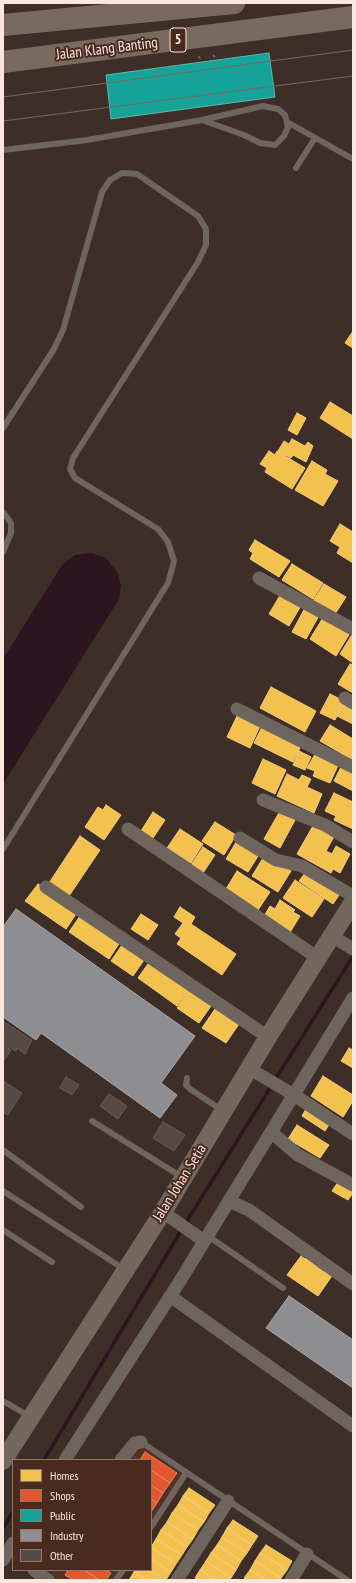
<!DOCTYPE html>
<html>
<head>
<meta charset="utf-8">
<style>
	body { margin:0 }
	#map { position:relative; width:356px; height:1583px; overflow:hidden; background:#3e2e28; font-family:"PT Sans Narrow",sans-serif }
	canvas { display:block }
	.frame { position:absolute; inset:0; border:4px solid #fce7df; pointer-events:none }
	.legend { position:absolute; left:12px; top:1459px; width:140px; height:112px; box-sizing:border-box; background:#482a1e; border:1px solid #90766b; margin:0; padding:5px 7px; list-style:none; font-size:12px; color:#fce7df }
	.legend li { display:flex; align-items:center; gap:8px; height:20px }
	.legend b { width:20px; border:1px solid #90766b }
</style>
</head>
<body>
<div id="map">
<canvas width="356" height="1583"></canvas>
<div class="frame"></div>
<ul class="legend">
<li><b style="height:11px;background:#f2c14e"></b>Homes</li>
<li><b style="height:11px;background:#e4572e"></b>Shops</li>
<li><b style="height:11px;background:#17a398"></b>Public</li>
<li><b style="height:11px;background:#8d8d92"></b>Industry</li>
<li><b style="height:11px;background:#574946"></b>Other</li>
</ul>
</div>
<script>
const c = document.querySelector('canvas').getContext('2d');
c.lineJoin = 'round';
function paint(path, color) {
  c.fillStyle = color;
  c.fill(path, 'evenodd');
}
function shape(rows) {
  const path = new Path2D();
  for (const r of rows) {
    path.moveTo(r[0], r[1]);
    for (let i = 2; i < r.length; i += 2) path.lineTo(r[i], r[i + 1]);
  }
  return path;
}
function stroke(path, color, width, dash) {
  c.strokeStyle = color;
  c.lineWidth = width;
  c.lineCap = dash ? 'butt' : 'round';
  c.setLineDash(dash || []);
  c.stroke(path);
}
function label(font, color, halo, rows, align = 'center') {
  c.font = font + ' "PT Sans Narrow",sans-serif';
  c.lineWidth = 4;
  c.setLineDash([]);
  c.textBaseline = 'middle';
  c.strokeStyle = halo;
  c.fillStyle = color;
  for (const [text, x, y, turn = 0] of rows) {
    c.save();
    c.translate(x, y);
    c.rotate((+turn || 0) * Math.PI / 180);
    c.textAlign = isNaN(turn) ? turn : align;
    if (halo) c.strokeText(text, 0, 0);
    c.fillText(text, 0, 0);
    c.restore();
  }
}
const built = shape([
	[137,1446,144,1447,182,1474,151,1522,151,1460,126,1460],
	[50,1570,120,1570,114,1580,54,1580,47,1575]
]);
const water = shape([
	[91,553,106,558,117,572,121,585,119,599,3,784,3,659,62,565,75,555]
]);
const homes = shape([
	[353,331,353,348,345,343,353,331],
	[330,402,353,416,353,439,320,418,330,402],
	[297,413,306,418,297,435,288,430,297,413],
	[292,439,305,446,308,442,313,446,306,462,293,455,291,458,278,451,284,441,289,444,292,439],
	[269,451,275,455,277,451,305,468,292,489,265,472,267,468,260,464,269,451],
	[312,461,327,470,325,474,338,481,323,506,295,490,312,461],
	[340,524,353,532,353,563,337,553,340,547,330,541,340,524],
	[255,540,290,561,279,577,250,559,253,553,249,550,255,540],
	[292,564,323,583,313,599,282,580,292,564],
	[324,584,346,597,335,614,313,601,324,584],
	[282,592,302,604,289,626,269,614,282,592],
	[306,606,320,614,306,639,292,632,306,606],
	[324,616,350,633,336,656,310,639,324,616],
	[353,633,353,663,340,654,353,633],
	[350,664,353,665,353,693,338,684,350,664],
	[271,687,316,711,305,732,260,708,271,687],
	[330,694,344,701,335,720,320,713,330,694],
	[346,700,353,704,353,724,337,716,346,700],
	[238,714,261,724,250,748,227,737,238,714],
	[263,725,302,744,293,762,254,743,263,725],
	[330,725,353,739,353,760,320,741,330,725],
	[299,751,311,757,305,770,293,765,299,751],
	[317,751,340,761,330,783,313,776,315,771,307,768,317,751],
	[263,759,286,770,275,794,252,783,263,759],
	[343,763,353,769,353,791,334,781,343,763],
	[287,774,299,780,302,775,311,779,307,787,322,794,314,813,277,796,287,774],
	[334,793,353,802,353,829,334,820,336,816,325,811,334,793],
	[106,805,121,815,104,840,85,827,98,807,103,810,106,805],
	[280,811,295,820,280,848,264,839,280,811],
	[153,812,165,820,153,838,141,831,153,812],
	[215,822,236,835,224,855,202,841,215,822],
	[314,824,335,835,326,851,332,854,336,846,350,854,340,873,333,869,331,873,297,854,314,824],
	[180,829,203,844,191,863,167,848,180,829],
	[80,836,100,850,69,896,49,883,80,836],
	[238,839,260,853,248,872,226,859,238,839],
	[203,847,215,855,203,873,191,865,203,847],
	[263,858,280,868,281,865,291,871,278,892,252,876,263,858],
	[237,871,270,892,258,910,226,889,237,871],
	[306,872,339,895,333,904,299,881,306,872],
	[295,880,324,899,312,917,283,898,295,880],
	[38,884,78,911,66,929,25,901,38,884],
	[280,900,295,910,293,912,300,916,289,934,263,918,270,906,275,909,280,900],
	[180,907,195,917,191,924,236,954,222,975,177,944,181,938,175,934,183,923,174,917,180,907],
	[141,914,158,925,148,940,131,929,141,914],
	[80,916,120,942,109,959,69,932,80,916],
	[122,945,144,960,133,976,111,961,122,945],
	[150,961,189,989,177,1006,138,978,150,961],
	[189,990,211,1006,199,1023,177,1008,189,990],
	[215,1009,239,1024,226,1043,202,1028,215,1009],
	[349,1048,353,1050,353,1068,341,1061,349,1048],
	[323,1076,353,1095,353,1101,343,1117,311,1096,323,1076],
	[307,1107,330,1123,325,1131,302,1116,307,1107],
	[297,1125,329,1145,320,1158,288,1139,297,1125],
	[340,1179,353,1187,353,1193,348,1200,332,1191,340,1179],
	[301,1256,305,1259,308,1256,319,1264,317,1267,324,1272,327,1268,334,1273,318,1296,287,1275,301,1256],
	[189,1488,215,1505,209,1513,183,1496,189,1488],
	[183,1496,209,1513,204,1522,178,1505,183,1496],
	[178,1505,204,1522,198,1530,172,1513,178,1505],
	[172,1513,198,1530,193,1539,167,1522,172,1513],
	[233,1520,258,1536,252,1545,227,1528,233,1520],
	[167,1522,193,1539,187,1547,161,1530,167,1522],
	[227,1528,252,1545,247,1553,222,1537,227,1528],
	[161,1530,187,1547,182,1555,156,1539,161,1530],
	[222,1537,247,1553,241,1561,217,1545,222,1537],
	[156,1539,182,1555,176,1564,151,1547,156,1539],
	[217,1545,241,1561,236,1570,211,1553,217,1545],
	[266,1545,292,1561,287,1570,260,1553,266,1545],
	[151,1547,176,1564,171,1572,151,1559,151,1547],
	[211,1553,236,1570,231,1578,206,1561,211,1553],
	[260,1553,287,1570,281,1578,255,1561,260,1553],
	[151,1559,171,1572,166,1580,149,1570,151,1570,151,1559],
	[206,1561,231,1578,229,1580,215,1580,200,1570,206,1561],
	[255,1561,281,1578,280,1580,266,1580,250,1570,255,1561],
	[135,1570,149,1570,164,1580,146,1580,134,1572,135,1570],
	[200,1570,215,1580,197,1580,195,1578,200,1570],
	[250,1570,266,1580,248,1580,244,1578,250,1570],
	[134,1572,146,1580,129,1580,134,1572]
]);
const shops = shape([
	[145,1452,177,1473,170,1483,151,1470,151,1460,140,1460,145,1452],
	[151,1470,170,1483,163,1493,151,1485,151,1470],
	[151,1485,163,1493,157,1503,151,1499,151,1485],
	[151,1499,157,1503,151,1512,151,1499],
	[68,1570,84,1570,99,1580,73,1580,65,1575,68,1570],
	[84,1570,106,1570,111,1573,106,1580,99,1580,84,1570]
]);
const public = shape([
	[269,53,275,97,111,119,106,75,269,53]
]);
const industry = shape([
	[16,909,195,1036,161,1083,177,1095,160,1118,41,1033,36,1040,3,1017,3,927,16,909],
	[289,1296,353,1340,353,1388,266,1328,289,1296]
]);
const stream = shape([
	[275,1080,353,956],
	[185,1224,272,1085],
	[44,1460,182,1229],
	[3,1528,13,1512]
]);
const building = shape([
	[3,1021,32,1040,25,1054,17,1048,16,1051,3,1043,3,1021],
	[3,1045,11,1050,3,1062,3,1045],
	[66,1077,79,1085,72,1095,60,1088,66,1077],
	[3,1081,22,1093,8,1115,3,1112,3,1081],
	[109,1094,127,1106,118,1119,100,1106,109,1094],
	[163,1122,185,1135,174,1151,153,1138,163,1122]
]);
const path = shape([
	[213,55,216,58],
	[199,56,200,59]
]);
const lane = shape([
	[287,122,353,159],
	[3,150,87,140,202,120,263,106,278,109,285,115,288,127,284,136,275,145,260,143,244,135,202,120],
	[296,168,315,138],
	[3,428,54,349,63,330,102,192,110,180,122,173,137,174,198,216,206,229,206,245,198,262,73,458,70,469,75,478,158,529,168,542,174,561,168,583,3,849],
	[3,512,11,523,11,533,3,552],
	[187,1078,186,1085,190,1089,223,1111],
	[92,1121,182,1177],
	[3,1150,81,1207],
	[3,1191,124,1269],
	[3,1230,52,1262],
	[208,1236,283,1288],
	[3,1401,29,1416],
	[141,1442,347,1580],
	[151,1527,186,1473],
	[116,1580,123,1570]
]);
const street = shape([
	[259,578,353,629],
	[345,698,353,703],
	[237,709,353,767],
	[263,800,325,825,353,842],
	[128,829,318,958],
	[240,838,276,860,302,866,353,896],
	[46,887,268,1037],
	[332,936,353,949],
	[250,1069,294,1095,353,1134],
	[271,1132,298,1155,353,1185],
	[229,1201,249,1210,353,1284],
	[163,1212,204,1241],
	[170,1296,353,1426],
	[65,1460,180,1281,353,998],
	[121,1460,135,1443,141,1442],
	[3,1560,13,1543],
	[34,1570,48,1580],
	[177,1580,228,1501],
	[291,1580,307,1554]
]);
const secondary = shape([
	[3,1461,163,1212,268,1037,353,902]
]);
const highway = shape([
	[3,25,234,3],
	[3,62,353,17]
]);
const tram = shape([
	[3,97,353,50],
	[3,121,353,76]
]);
const shields = [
	[178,40,16]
];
const shieldNames = [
	["5",178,40]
];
const streetNames = [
	["Jalan Klang Banting",107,49,-7],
	["Jalan Johan Setia",180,1183,-58]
];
paint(built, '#533123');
paint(water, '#2c151e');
paint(homes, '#f2c14e');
stroke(homes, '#f5cc7a', 1);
paint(shops, '#e4572e');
stroke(shops, '#eb8263', 1);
paint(public, '#17a398');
stroke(public, '#5cb7ad', 1);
paint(industry, '#8d8d92');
stroke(industry, '#aea8a9', 1);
stroke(stream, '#2c151e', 3.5);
paint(building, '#574946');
stroke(building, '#685a57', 1);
stroke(path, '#70665f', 2, [3, 2]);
stroke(lane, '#6e655e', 6);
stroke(street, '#6e655e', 13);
stroke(secondary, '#73675e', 18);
stroke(highway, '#796a5f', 22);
stroke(tram, '#746963', 1);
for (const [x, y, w] of shields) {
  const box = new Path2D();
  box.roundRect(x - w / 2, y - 12, w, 24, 3);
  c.fillStyle = '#482a1e';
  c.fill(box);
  stroke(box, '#fce7df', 1);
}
label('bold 14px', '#fce7df', null, shieldNames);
label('15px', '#fce7df', '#482a1e', streetNames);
</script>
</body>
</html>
